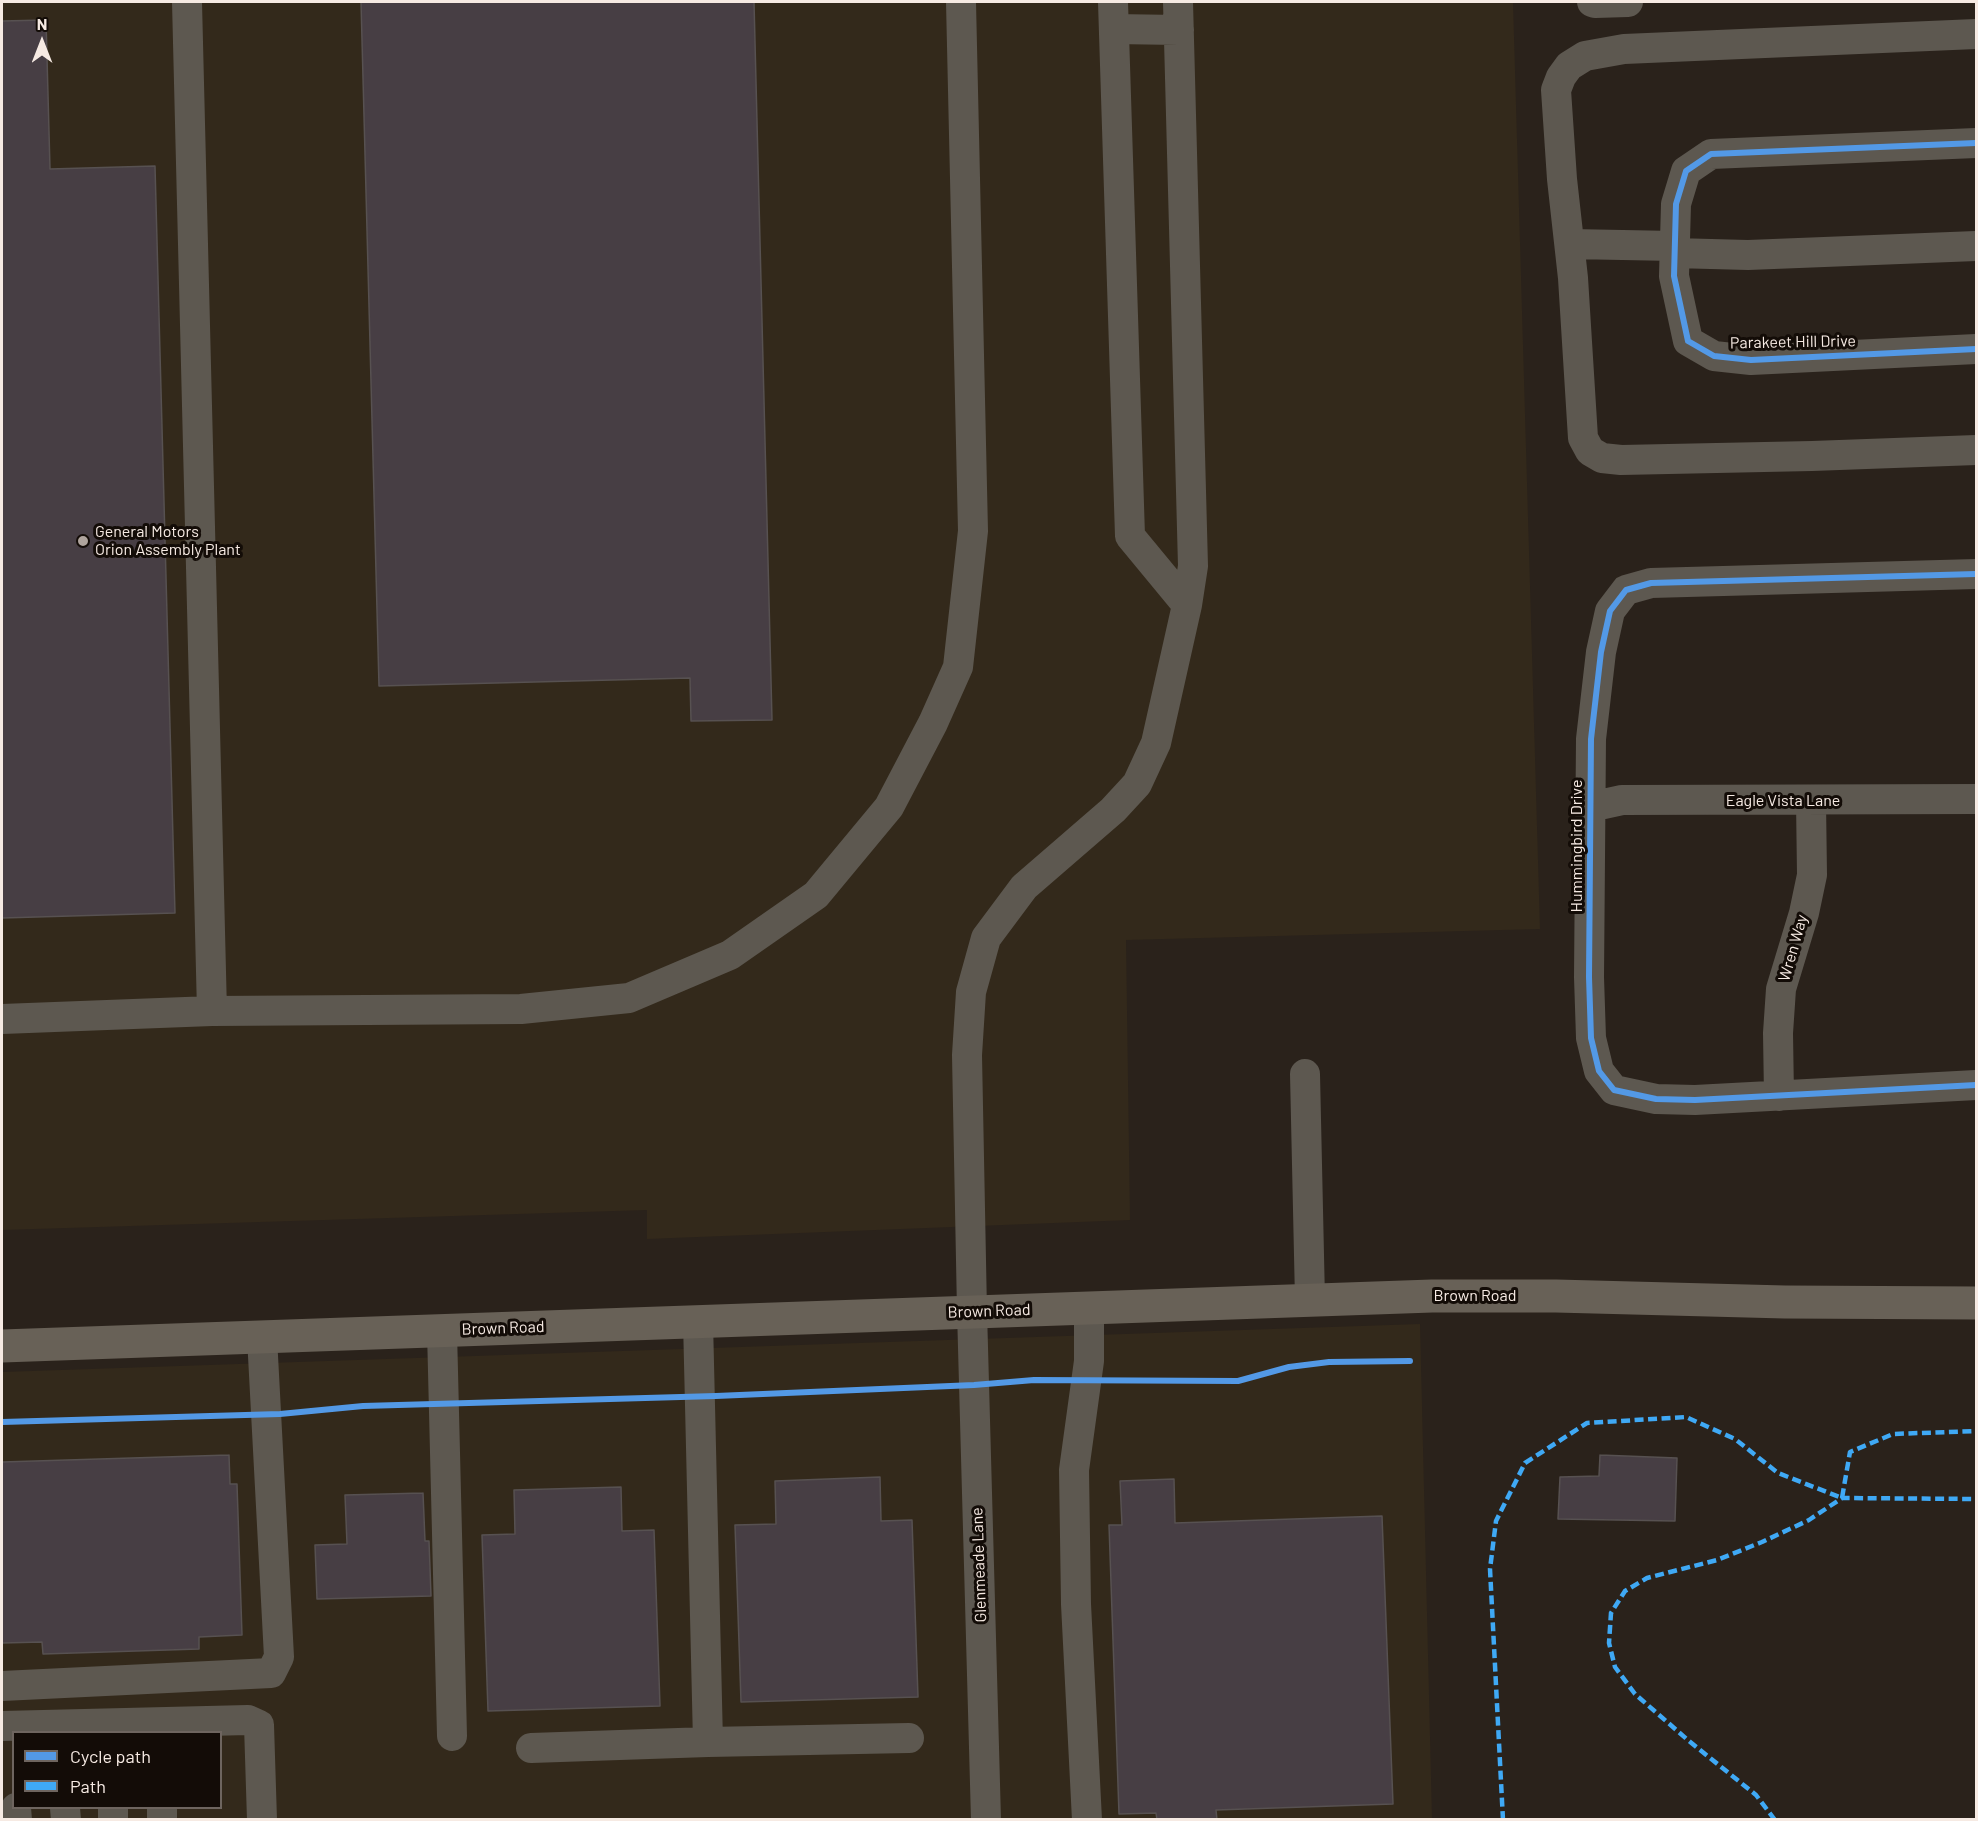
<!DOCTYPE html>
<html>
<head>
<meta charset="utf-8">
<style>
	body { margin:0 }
	#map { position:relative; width:1978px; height:1821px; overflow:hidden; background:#2a221b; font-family:Barlow,sans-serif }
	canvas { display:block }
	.frame { position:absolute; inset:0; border:3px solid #f6eae3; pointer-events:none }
	.legend { position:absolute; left:12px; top:1731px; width:210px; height:78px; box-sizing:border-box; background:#130c07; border:2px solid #6e655f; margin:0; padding:8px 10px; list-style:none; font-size:18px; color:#f6eae3 }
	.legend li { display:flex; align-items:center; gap:12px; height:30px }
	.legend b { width:30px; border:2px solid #6e655f }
	.north { position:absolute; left:12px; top:12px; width:60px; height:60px; -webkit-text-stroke:4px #130c07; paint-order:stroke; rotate:0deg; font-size:16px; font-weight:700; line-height:24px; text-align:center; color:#f6eae3 }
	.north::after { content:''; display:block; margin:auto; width:21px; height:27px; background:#f6eae3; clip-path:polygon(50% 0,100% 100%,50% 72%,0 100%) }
</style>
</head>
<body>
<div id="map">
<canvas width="1978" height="1821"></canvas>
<div class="frame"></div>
<ul class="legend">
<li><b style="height:8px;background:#5399e6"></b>Cycle path</li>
<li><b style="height:8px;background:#3fa9f5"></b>Path</li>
</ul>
<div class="north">N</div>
</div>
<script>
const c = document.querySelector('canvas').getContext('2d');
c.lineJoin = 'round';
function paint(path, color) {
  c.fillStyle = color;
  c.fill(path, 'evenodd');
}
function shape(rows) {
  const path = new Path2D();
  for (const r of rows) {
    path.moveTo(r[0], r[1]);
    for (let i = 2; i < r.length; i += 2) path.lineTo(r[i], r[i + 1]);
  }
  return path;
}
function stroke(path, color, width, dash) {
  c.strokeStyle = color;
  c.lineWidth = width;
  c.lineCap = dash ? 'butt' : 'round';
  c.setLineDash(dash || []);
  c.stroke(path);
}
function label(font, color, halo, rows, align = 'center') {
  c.font = font + ' Barlow,sans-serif';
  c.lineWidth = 6;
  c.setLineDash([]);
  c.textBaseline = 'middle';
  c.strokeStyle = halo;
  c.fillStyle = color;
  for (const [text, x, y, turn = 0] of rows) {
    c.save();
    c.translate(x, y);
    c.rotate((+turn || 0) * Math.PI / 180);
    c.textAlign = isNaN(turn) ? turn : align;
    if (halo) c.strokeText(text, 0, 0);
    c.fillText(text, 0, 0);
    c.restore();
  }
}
const industrial = shape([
	[2,2,1513,2,1540,929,1126,940,1130,1220,647,1239,647,1210,2,1230],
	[1420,1324,1432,1819,2,1819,2,1372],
	[14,1732,220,1732,220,1808,14,1808]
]);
const building = shape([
	[361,2,754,2,772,720,691,721,690,678,379,686,361,2],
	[46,20,50,169,155,166,175,913,2,918,2,21,46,20],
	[229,1455,230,1484,237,1484,242,1635,199,1637,199,1649,43,1654,42,1642,2,1643,2,1462,229,1455],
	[1600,1455,1677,1458,1675,1521,1558,1519,1560,1477,1599,1476,1600,1455],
	[880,1477,881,1521,912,1520,918,1697,741,1702,735,1525,776,1524,775,1481,880,1477],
	[1174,1479,1175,1523,1382,1516,1393,1804,1216,1810,1217,1820,1157,1820,1156,1813,1119,1814,1109,1525,1122,1525,1120,1481,1174,1479],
	[621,1487,622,1531,654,1530,660,1706,488,1711,482,1535,515,1534,514,1490,621,1487],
	[423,1493,425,1541,429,1541,431,1596,317,1599,315,1545,347,1544,345,1495,423,1493]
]);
const minor = shape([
	[187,2,212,1011],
	[1113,2,1130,536,1187,605],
	[1592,2,1595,3,1628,2],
	[1114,29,1179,30],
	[1976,34,1624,49,1585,56,1569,66,1561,77,1556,90,1562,179,1573,278,1583,438,1590,451,1602,458,1621,460,1812,456,1976,450],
	[1976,143,1711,154,1686,171,1676,204,1674,276,1688,341,1714,356,1751,360,1976,349],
	[1570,244,1675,246],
	[1674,253,1748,255,1976,246],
	[1976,574,1651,583,1626,590,1610,611,1601,652,1591,739,1589,977,1591,1038,1599,1071,1614,1090,1656,1099,1695,1100,1976,1085],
	[1590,807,1622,800,1976,799],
	[2,1019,212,1011,521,1009,629,998,730,955,816,895,889,807,933,723,958,667,973,531,961,2],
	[1305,1074,1310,1300],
	[1779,1096,1778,1033,1781,989,1804,913,1812,875,1811,801],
	[442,1331,452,1736],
	[2,1686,271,1673,279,1657,262,1337],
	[2,1726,248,1720,259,1725,262,1820],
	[708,1742,909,1738],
	[531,1748,708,1742,698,1321],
	[16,1808,17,1820],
	[65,1808,66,1820],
	[113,1808,113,1820],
	[162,1808,162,1820],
	[986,1820,972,1311,967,1055,971,992,986,938,1024,887,1113,810,1137,784,1156,743,1187,605,1193,566,1178,2],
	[1087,1820,1076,1604,1074,1470,1089,1361,1089,1307]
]);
const major = shape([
	[2,1346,1432,1296,1556,1296,1785,1302,1976,1303]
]);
const quiet = shape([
	[1503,1820,1490,1569,1496,1521,1525,1463,1587,1423,1686,1417,1735,1439,1778,1473,1842,1498,1850,1452,1893,1434,1976,1431],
	[1775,1820,1756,1795,1689,1741,1635,1694,1615,1667,1609,1643,1611,1613,1625,1591,1647,1578,1717,1560,1762,1542,1809,1520,1842,1498,1976,1499]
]);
const cycleway = shape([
	[1976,143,1711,154,1686,171,1676,204,1674,276,1688,341,1714,356,1751,360,1976,349],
	[1976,574,1651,583,1626,590,1610,611,1601,652,1591,739,1589,977,1591,1038,1599,1071,1614,1090,1656,1099,1695,1100,1976,1085],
	[2,1422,280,1414,363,1406,716,1396,974,1385,1034,1380,1238,1381,1289,1367,1329,1362,1410,1361]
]);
const markers = [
	[83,541,6,"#afa49d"]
];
const streetNames = [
	["Parakeet Hill Drive",1793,342,-1],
	["Eagle Vista Lane",1783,801],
	["Hummingbird Drive",1577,846,-90],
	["Wren Way",1793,948,-74],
	["Brown Road",1475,1296],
	["Brown Road",989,1311,-2],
	["Brown Road",503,1328,-2],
	["Glenmeade Lane",979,1565,-92]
];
const poiNames = [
	["General Motors",95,532],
	["Orion Assembly Plant",95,550]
];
paint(industrial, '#33291b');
paint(building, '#473e44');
stroke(building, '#575151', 1.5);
stroke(minor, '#5d5850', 30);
stroke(major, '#686157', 33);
stroke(quiet, '#3fa9f5', 4.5, [9, 4.5]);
stroke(cycleway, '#5399e6', 6);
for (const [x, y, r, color] of markers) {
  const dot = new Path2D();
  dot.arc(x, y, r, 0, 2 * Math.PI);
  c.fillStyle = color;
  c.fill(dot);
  stroke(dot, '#130c07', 2);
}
label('16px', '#f6eae3', '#130c07', streetNames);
label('16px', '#f6eae3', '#130c07', poiNames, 'left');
</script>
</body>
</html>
